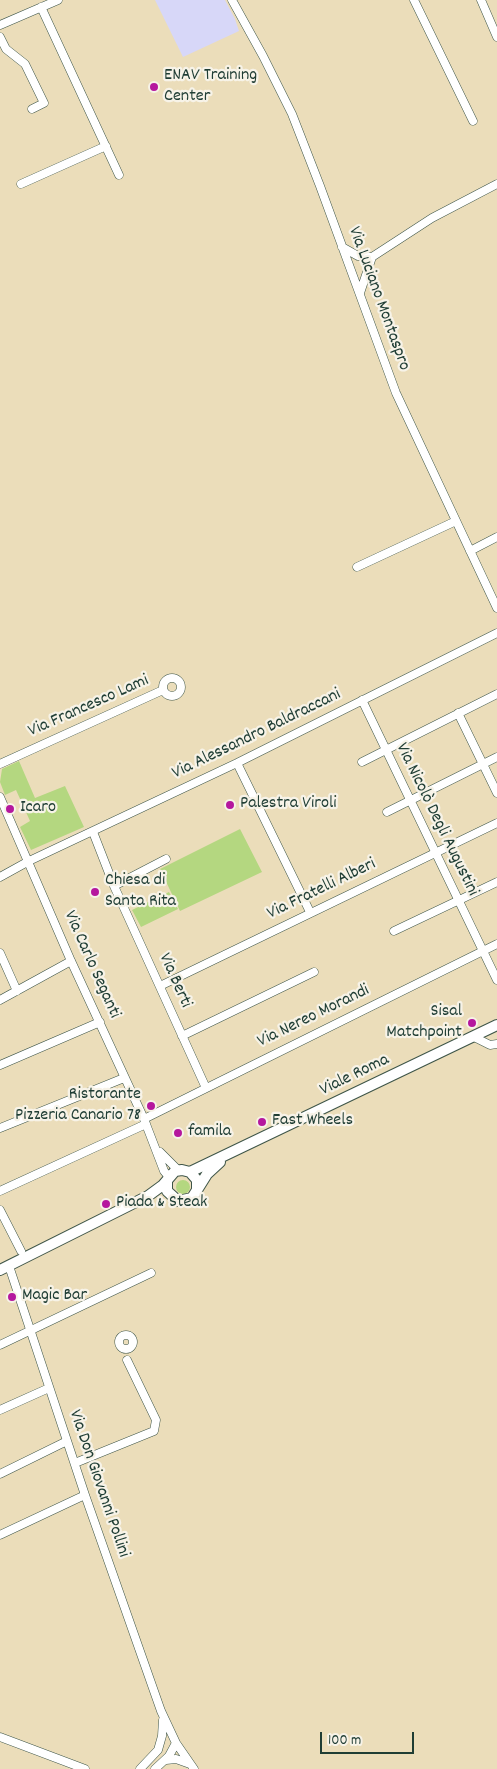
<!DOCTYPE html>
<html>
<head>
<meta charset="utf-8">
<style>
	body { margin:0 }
	#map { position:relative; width:497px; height:1769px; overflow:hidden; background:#ebddba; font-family:Dekko,sans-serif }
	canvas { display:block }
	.scale { position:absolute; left:320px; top:1732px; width:94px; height:22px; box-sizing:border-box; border:2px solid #1f3d34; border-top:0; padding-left:6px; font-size:15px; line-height:18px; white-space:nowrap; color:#1f3d34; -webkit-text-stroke:4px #f7f3e8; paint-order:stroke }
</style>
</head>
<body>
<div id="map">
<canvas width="497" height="1769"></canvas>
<div class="scale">100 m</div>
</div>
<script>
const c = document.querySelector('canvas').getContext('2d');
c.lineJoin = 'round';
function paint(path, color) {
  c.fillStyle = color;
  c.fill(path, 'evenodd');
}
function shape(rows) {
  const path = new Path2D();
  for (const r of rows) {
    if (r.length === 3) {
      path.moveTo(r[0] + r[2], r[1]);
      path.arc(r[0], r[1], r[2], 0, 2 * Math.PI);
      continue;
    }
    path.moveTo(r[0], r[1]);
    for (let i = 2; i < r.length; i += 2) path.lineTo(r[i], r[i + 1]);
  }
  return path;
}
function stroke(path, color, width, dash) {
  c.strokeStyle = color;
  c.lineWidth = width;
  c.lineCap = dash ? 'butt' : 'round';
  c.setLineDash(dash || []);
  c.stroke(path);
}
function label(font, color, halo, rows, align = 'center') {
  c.font = font + ' Dekko,sans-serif';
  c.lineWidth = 4.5;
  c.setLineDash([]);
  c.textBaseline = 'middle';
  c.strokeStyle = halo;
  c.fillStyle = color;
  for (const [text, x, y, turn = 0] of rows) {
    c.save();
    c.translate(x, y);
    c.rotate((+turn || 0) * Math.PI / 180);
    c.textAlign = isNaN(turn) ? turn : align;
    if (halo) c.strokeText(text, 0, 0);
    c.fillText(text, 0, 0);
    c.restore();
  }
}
const built = shape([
	[155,0,225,0,235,19,239,31,183,57]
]);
const green = shape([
	[19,761,35,798,65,786,84,827,31,850,20,827,30,821,16,790,5,795,0,782,2,769],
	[240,829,262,872,180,911,160,869],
	[169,892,178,909,141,927,132,910],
	[183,1187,7]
]);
const minor = shape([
	[232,0,263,56,292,114,320,186,396,393,497,608],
	[414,0,473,121],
	[481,0,497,37],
	[41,7,119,175],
	[0,25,58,0],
	[0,37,6,49,25,64,44,103,32,109],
	[21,184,106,146],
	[342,247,358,256,372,257],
	[360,293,372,257,432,218,497,184],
	[470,551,497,537],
	[357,567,456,521],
	[172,687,9],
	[362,700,497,980],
	[458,713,497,793],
	[362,762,497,694],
	[237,763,310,912],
	[0,764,163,690],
	[0,797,71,961,144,1119,164,1171,169,1177],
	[387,812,497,757],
	[93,832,114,886,206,1088],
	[0,877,29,861,237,763,497,633],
	[114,886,166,859],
	[394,931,497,882],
	[0,953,17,991],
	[160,986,497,823],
	[0,1000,71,961],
	[182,1036,314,972],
	[474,1037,490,1045,497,1044],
	[0,1065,100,1022],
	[144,1119,497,944],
	[0,1128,124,1078],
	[160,1152,178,1170],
	[0,1191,146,1124],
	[0,1210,21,1251],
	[9,1266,85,1495,161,1711,176,1743,194,1769],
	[126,1342,7],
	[0,1345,151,1273],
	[0,1410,49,1388],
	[75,1463,154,1431,156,1420,127,1360],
	[0,1474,67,1441],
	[0,1535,85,1495],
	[0,1737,85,1769],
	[166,1760,176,1759,190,1764],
	[140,1769,158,1750,162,1736,163,1720],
	[155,1769,169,1756,176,1743]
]);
const major = shape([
	[190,1172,497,1025],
	[197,1190,207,1174,220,1162],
	[0,1270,148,1196,163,1185,175,1171,182,1170,190,1172,197,1180,197,1190,192,1198,178,1201,167,1191,167,1182]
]);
const markers = [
	[154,87,5,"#b5179e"],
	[230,805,5,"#b5179e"],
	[10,809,5,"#b5179e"],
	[95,892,5,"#b5179e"],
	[472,1023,5,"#b5179e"],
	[151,1106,5,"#b5179e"],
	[262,1122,5,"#b5179e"],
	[178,1133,5,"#b5179e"],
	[106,1204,5,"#b5179e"],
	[12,1297,5,"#b5179e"]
];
const poiNames = [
	["ENAV Training",164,77],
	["Center",164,98],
	["Palestra Viroli",240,805],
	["Icaro",20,809],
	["Chiesa di",105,882],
	["Santa Rita",105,903],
	["Sisal",462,1013,"right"],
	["Matchpoint",462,1034,"right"],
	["Ristorante",141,1096,"right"],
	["Pizzeria Canario 78",141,1117,"right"],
	["Fast Wheels",272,1122],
	["famila",188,1133],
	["Piada & Steak",116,1204],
	["Magic Bar",22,1297]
];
const streetNames = [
	["Via Luciano Montaspro",378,299,70],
	["Via Francesco Lami",89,707,-24],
	["Via Alessandro Baldraccani",257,735,-26],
	["Via Nicolò Degli Augustini",436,820,64],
	["Via Fratelli Alberi",322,890,-26],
	["Via Carlo Seganti",91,965,66],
	["Via Berti",174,981,66],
	["Via Nereo Morandi",314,1017,-26],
	["Viale Roma",355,1076,-26],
	["Via Don Giovanni Pollini",98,1484,71]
];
paint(built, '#d7d7f8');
paint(green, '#b4d780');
stroke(minor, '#3e5548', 9);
stroke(major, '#3e5548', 12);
stroke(minor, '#fff', 8);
stroke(major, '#fff', 10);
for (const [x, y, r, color] of markers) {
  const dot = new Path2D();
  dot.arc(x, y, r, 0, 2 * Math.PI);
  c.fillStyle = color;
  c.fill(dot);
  stroke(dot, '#f7f3e8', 2);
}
label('18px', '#1f3d34', '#f7f3e8', poiNames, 'left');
label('18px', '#1f3d34', '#f7f3e8', streetNames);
</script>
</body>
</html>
